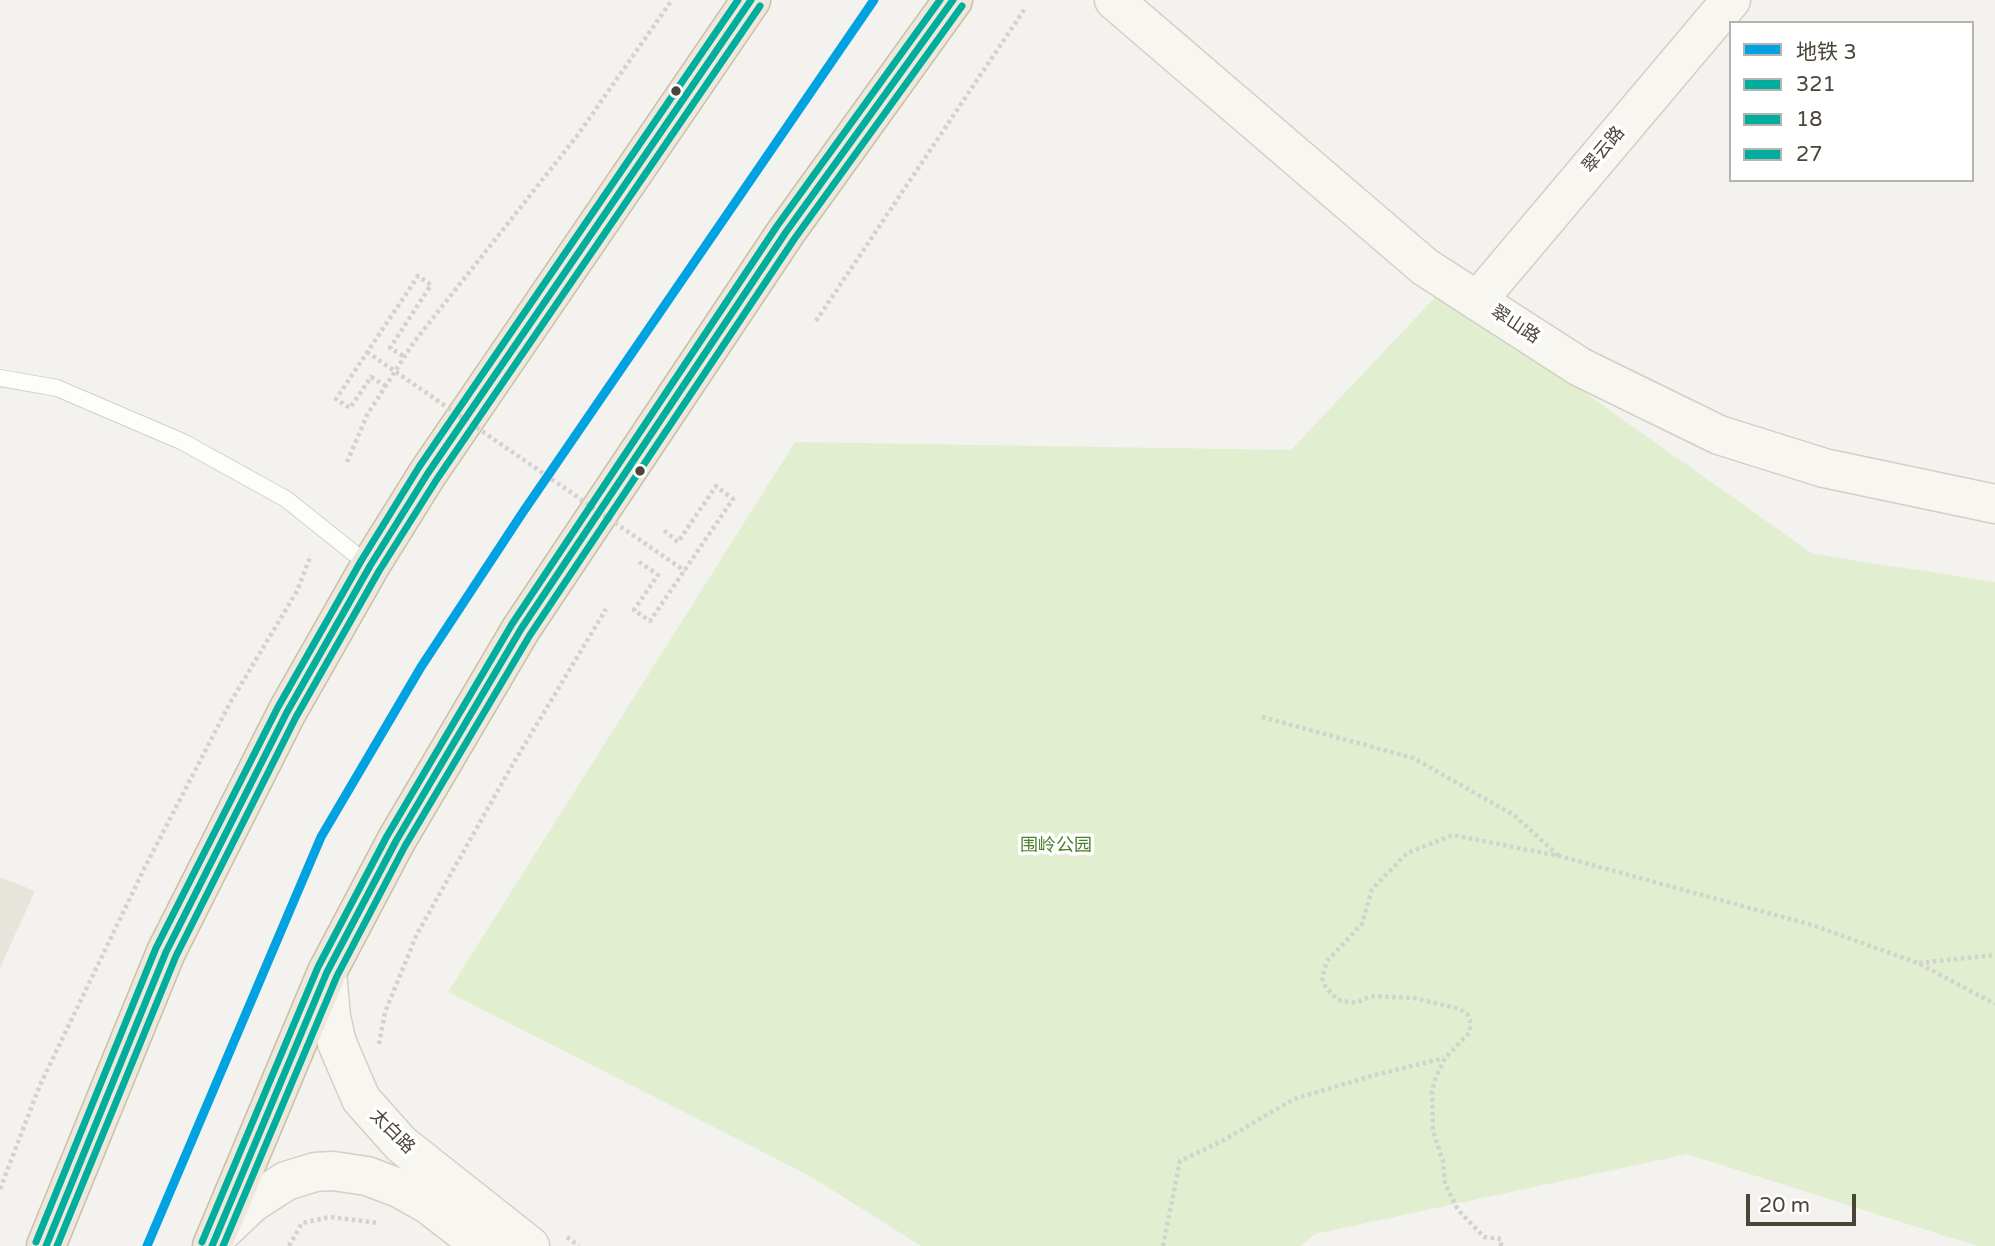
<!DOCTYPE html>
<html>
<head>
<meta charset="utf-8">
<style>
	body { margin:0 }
	#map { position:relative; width:1995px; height:1246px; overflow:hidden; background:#f4f2ee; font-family:"Varela Round","Noto Sans SC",sans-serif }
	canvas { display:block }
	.legend { position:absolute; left:1729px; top:21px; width:245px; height:161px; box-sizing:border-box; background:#fff; border:2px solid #b7b4b0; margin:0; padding:9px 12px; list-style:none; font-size:21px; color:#4b4439 }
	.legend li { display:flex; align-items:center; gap:14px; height:35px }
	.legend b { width:35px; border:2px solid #b7b4b0 }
	.scale { position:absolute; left:1746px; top:1194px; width:110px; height:32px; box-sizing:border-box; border:4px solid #4b4439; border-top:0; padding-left:9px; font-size:21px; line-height:24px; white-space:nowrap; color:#4b4439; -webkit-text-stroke:5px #fff; paint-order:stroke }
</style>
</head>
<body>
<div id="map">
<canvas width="1995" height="1246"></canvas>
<ul class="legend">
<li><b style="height:9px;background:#00a2e1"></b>地铁 3</li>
<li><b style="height:9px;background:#01ad9c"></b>321</li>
<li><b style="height:9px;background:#01ad9c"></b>18</li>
<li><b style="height:9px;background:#01ad9c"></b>27</li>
</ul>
<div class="scale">20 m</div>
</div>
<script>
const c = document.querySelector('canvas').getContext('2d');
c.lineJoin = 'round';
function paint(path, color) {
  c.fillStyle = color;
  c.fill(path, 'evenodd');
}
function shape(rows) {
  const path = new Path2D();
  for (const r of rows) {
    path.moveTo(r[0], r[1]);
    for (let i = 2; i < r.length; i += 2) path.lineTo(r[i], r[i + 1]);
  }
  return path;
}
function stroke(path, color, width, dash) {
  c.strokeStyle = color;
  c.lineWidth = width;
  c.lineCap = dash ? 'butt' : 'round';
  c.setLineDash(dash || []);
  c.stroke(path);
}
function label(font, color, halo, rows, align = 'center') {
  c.font = font + ' "Varela Round","Noto Sans SC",sans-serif';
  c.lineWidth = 7;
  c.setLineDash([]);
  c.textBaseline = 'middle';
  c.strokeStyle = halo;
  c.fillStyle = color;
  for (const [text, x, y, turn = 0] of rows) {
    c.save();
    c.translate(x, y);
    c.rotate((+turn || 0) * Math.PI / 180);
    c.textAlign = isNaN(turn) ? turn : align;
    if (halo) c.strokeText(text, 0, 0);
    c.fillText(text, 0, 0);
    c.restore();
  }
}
const residential = shape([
	[0,877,35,891,0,968]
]);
const green = shape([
	[1441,291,1813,554,1995,582,1995,1246,1977,1246,1687,1154,1315,1234,1300,1246,921,1246,810,1176,448,992,795,442,1291,450]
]);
const path = shape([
	[816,321,1026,7],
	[386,386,371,377,350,408,336,399,418,276,431,285,390,348,405,357],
	[347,462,367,415,414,342,577,136,672,0],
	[639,562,658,575,634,610,650,621,733,499,716,486,678,542,662,529],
	[1262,717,1413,758,1514,815,1559,856],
	[1919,963,1995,955],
	[379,1044,385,1012,417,934,510,769,606,609],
	[0,1189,40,1085,145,867,230,703,297,591,311,555],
	[567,1237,579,1246],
	[289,1246,302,1223,330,1217,379,1223],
	[1163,1246,1180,1161,1222,1141,1294,1099,1375,1075,1444,1058],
	[1501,1246,1501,1239,1484,1237,1458,1210,1445,1184,1443,1161,1433,1131,1432,1091,1436,1077,1445,1058,1470,1032,1470,1020,1467,1014,1460,1009,1414,998,1371,996,1356,1003,1338,1000,1326,988,1322,978,1327,961,1362,924,1372,889,1407,853,1453,835,1559,856,1812,925,1918,963,1995,1004]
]);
const lane = shape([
	[0,378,57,388,183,442,286,499,370,566]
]);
const secondary = shape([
	[1114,0,1425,267,1580,367,1719,435,1824,468,1995,504],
	[1477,301,1731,0],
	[327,972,331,1017,337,1043,361,1099,401,1144,530,1246],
	[216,1237,252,1203,286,1181,315,1172,333,1171,367,1176,399,1188,429,1205,482,1246]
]);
const highway = shape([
	[46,1246,166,952,287,712,370,566,428,473,751,0],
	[212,1246,327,972,396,841,521,629,786,232,953,0]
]);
const pathBridge = shape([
	[367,352,685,571]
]);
const bus1 = shape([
	[46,1246,166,952,287,712,370,566,428,473,751,0],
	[212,1246,327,972,396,841,521,629,786,232,953,0]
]);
const bus2 = shape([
	[57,1246,176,956,296,717,379,571,437,479,760,6],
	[223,1246,337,976,405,846,530,635,795,238,962,6]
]);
const bus3 = shape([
	[36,1242,156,948,278,707,361,561,419,467,738,0],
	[202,1242,318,967,387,836,512,624,777,226,940,0]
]);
const metro1 = shape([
	[147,1246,321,837,421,667,523,512,874,0]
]);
const markers = [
	[676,91,6,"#4b4439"],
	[640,471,6,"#4b4439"]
];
const streetNames = [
	["翠云路",1604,150,-50],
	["翠山路",1515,325,33],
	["太白路",392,1132,45]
];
const parkNames = [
	["围岭公园",1056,846]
];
paint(residential, '#e7e4dc');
paint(green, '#e1eecf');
stroke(lane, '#d2d0cb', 18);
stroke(secondary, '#d3cfc5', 41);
stroke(highway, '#ccbfa9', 41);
stroke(path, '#d3d2cc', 4.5, [3.5, 3.5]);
stroke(lane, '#fdfdfc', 16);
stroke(secondary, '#f7f6f1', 38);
stroke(highway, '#ede8db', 38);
stroke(pathBridge, '#d3d2cc', 4.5, [3.5, 3.5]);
stroke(bus1, '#01ad9c', 7);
stroke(bus2, '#01ad9c', 7);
stroke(bus3, '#01ad9c', 7);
stroke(metro1, '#00a2e1', 9);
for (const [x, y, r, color] of markers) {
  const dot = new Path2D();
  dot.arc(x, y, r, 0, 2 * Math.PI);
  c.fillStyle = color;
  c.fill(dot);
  stroke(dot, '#fff', 2.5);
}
label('18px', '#4b4439', '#fff', streetNames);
label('18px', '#4a7f2a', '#fff', parkNames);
</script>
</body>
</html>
